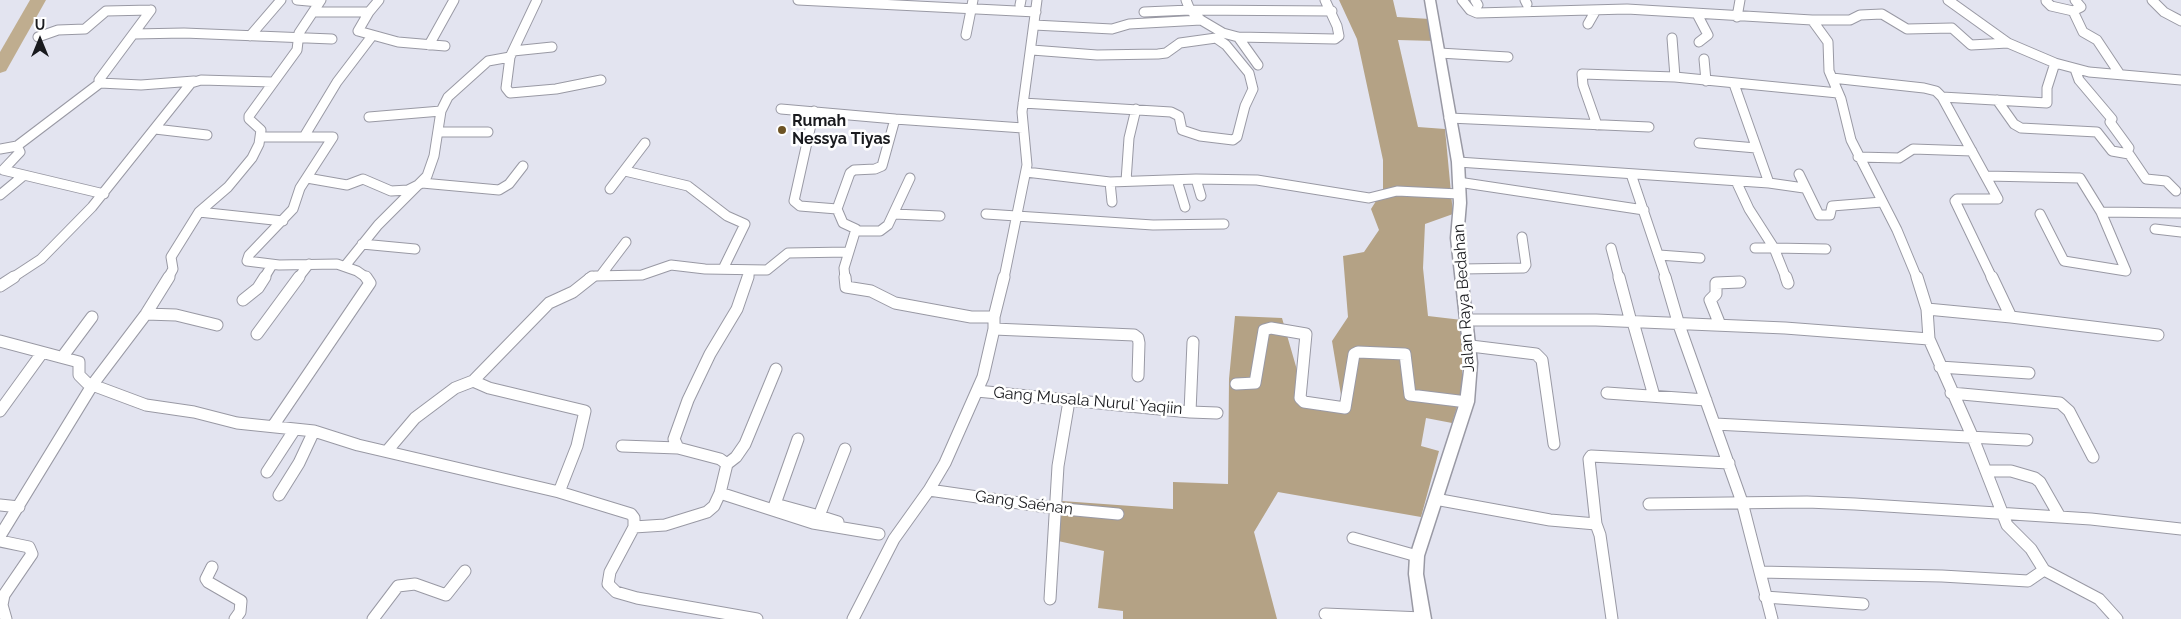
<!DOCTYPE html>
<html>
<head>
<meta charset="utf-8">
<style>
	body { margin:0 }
	#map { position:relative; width:2181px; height:619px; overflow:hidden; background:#e3e4f0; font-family:Raleway,sans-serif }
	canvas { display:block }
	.north { position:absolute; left:15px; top:15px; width:50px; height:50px; -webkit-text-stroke:4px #fff; paint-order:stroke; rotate:0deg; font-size:14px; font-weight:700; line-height:20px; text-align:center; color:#191a1e }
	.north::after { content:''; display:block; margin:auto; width:18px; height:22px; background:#191a1e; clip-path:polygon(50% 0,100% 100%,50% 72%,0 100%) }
</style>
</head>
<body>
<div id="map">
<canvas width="2181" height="619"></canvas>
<div class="north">U</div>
</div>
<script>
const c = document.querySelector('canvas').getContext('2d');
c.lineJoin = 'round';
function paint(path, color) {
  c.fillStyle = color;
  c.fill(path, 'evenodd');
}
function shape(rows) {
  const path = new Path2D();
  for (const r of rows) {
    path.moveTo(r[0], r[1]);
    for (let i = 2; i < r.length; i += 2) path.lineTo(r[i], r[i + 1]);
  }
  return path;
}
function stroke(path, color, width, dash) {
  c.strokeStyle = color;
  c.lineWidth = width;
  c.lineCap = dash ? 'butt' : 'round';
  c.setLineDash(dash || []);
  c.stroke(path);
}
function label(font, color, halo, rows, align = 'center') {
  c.font = font + ' Raleway,sans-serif';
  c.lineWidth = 5;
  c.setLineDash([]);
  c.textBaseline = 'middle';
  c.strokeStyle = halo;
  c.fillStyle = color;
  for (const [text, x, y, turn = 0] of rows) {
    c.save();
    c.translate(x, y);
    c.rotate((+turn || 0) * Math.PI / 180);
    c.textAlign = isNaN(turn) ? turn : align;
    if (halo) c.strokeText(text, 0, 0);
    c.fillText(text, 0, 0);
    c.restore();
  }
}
const forest = shape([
	[1339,0,1393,0,1397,17,1430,19,1436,41,1398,40,1418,127,1445,129,1453,214,1425,224,1423,268,1428,316,1462,320,1462,391,1452,423,1426,418,1421,446,1439,451,1421,517,1278,492,1254,532,1277,619,1123,619,1123,611,1098,608,1104,551,1058,541,1062,501,1173,509,1173,482,1228,484,1229,379,1235,316,1282,318,1308,408,1343,407,1332,341,1348,317,1343,256,1364,252,1379,230,1371,209,1383,190,1383,160,1357,39]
]);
const river = shape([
	[30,0,46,0,6,71,0,73,0,52,30,0]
]);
const minorFar1 = shape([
	[297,0,319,2],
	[798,0,1036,12],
	[1186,0,1190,10,1201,20,1223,33,1238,37,1335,39,1339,36,1337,26,1325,0],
	[1462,0,1470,10,1477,13,1627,9,1812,20,1828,42,1829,71,1841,99,1851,140,1897,230,1917,278],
	[1475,0,1478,5],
	[1525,0,1527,4],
	[1948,0,2008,43,2055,63,2089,72,2181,80],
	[2152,0,2164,12,2181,21],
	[2046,1,2051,6,2073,11,2081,7,2075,0],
	[1020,5,1021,0],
	[2073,11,2083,32,2097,40,2119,73],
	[313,12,369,12,358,31,398,42,445,46],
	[369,12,379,0],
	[1144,12,1190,10,1332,11],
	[1697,14,1708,35,1699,42],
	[1737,17,1740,0],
	[1812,20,1850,20,1860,15,1882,14,1907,29,1952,28,1971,45,2008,43],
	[1588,24,1596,10],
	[1034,25,1112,29,1129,24,1201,20],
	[134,34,184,33,332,39],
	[966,35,973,0],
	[250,36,281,0],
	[38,37,58,30,85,29,106,11,151,10],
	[1238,37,1258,65],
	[1672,38,1675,77],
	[429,45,454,0],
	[513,51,552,47],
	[1439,53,1508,57],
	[510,57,506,88,510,93,556,89,601,80],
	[1704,59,1706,81],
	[2075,69,2079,80,2112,119,2110,122,2129,148],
	[1832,78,1924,88,1936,91,1942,97,1998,199,1957,199,1955,201,1992,278],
	[100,83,99,80,151,10],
	[1734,84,1769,183],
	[1942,97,2047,103,2047,88,2055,63],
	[1997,100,2014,124,2021,128,2097,132,2112,151,2129,154,2146,179,2166,181,2176,191],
	[1023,103,1171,112,1179,116,1182,130,1200,136,1233,140,1237,137,1245,106,1253,89,1249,73,1226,45,1216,38,1180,43,1166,53,1158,54,1097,55,1032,50],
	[781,109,895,119],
	[814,111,794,201,800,206,837,209,843,223,856,229,844,268,845,278],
	[369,117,441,111],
	[1449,118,1649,127],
	[1597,125,1583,85,1582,74,1675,77,1838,93],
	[155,129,207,135],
	[439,132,488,132],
	[305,135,337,82,372,36],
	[260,137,333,137,300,188,293,209,249,255,247,261,279,265,337,264,357,271,367,278],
	[1699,143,1756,148],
	[17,146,20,152,3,170,104,194],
	[0,149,17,146,100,83,141,85,194,81],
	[1858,157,1899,158,1913,149,1972,151],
	[1458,162,1769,183,1804,188],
	[625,171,688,186,727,216,745,224,723,269],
	[1026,172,1110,182,1196,179,1257,180,1369,198,1397,191,1459,194],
	[1631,174,1666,278],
	[1799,174,1819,215,1830,215,1832,206,1882,202],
	[1986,176,2080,178,2101,212,2126,271,2064,261,2040,214],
	[307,178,347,185,363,179,391,191,408,190,422,183,499,190,509,184,523,166],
	[1196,179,1201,196],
	[1177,180,1185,207],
	[1126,181,1129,138,1136,109],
	[1736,181,1749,209,1774,248,1826,249],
	[1110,182,1112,202],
	[1458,182,1644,210],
	[610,189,645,143],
	[0,195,23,176],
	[837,209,850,173,854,170,875,169,882,166,895,119,1023,128],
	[199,212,283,221],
	[2101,212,2181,213],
	[894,214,940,216],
	[986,214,1153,225,1224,224],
	[2155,229,2181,232],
	[857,231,880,231,888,225,910,178],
	[362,244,415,249],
	[1611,248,1619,278],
	[1755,248,1774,248,1786,278],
	[1659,255,1700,258],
	[345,266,378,225,427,176,434,156,441,111,448,97,488,61,510,57,537,0],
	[1462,269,1524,268,1526,265,1522,237],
	[601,275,626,242],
	[12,278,41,259,92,207,191,83,201,80,272,82],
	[168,278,173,269,171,257,199,212,228,187,252,158,259,144,261,130,249,119,249,116,297,50,299,33,321,0],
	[264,278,272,265],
	[298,278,309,264],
	[589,278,595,276,642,275,671,265,705,269,767,270,788,253,848,252],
	[748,278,750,271],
	[1004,278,1027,165,1022,112,1037,0]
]);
const minor = shape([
	[845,277,846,287,871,291,895,303,971,317,994,317],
	[1619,277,1631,322],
	[1665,277,1679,325,1742,502,1772,619],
	[1786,277,1788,283],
	[0,286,14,277],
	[243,300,258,288,265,277],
	[1927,309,2011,317,1992,277],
	[146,314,176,315,217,325],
	[2011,317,2158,335],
	[1468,320,1596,320,1785,328,1929,339],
	[1633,322,1654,396],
	[1720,325,1710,300,1716,294,1716,283,1740,282],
	[994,329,1134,335,1138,338,1139,343,1138,376],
	[257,334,299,277],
	[0,341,79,362,79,375,87,383,146,405,194,412,237,423,314,431,358,445,559,492,631,514,634,518,634,527,610,572,608,584,616,592,637,598,757,619],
	[1471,346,1536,354,1542,360,1554,444],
	[63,356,92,317],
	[1940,367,2029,373],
	[1236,384,1255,383,1264,330,1271,328,1306,334,1300,398,1304,402,1345,408,1354,354,1358,352,1405,354,1410,395,1467,402],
	[977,391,1190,412,1193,342],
	[1607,393,1706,400],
	[1951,393,2060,403,2069,411,2093,457],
	[0,411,42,353],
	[1190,412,1217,413],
	[1715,424,2027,440],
	[273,426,370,283,366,277],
	[798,439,775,504,819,516],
	[622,446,678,448],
	[387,451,415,418,455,388,473,381],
	[727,464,720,459,678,448,674,439,688,400,710,354,737,309,748,277],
	[1986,471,2011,471,2035,478,2040,482,2060,517],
	[267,472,295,429],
	[929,490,1054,508,1118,514],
	[559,492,577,446,585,411,489,388,473,381,549,303,573,292,592,277],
	[720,493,727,464,736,457,745,444,776,369],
	[279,495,299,463,314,431],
	[1435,499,1550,520,1596,524,1589,459,1591,456,1729,463],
	[1649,504,1807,502,1855,504,2091,519,2181,529],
	[0,505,19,507],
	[838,522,819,516,845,449],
	[1596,524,1600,535,1612,619],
	[634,527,665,525,707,512,714,506,720,493,813,523,879,534],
	[0,536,93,384,146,314,169,277],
	[1353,538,1417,556],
	[0,541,29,547,32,554,4,595,2,605,6,619],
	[212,567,206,579,208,582,241,601,240,612,235,619],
	[2044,570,2099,599,2117,619],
	[1760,572,1942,576,2028,581,2044,570,2031,549,2007,525,1973,438,1929,339,1927,309,1917,277],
	[1765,597,1863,604],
	[1050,599,1058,466,1069,401],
	[1325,614,1423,618],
	[373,619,398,586,415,584,446,595,465,571],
	[853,619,894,539,929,490,945,463,983,377,994,329,994,317,1004,277]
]);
const tertiary = shape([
	[1425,0,1435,0,1464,162,1466,203,1463,238,1477,363,1474,402,1424,556,1423,574,1431,619,1415,619,1409,574,1410,556,1460,402,1465,363,1451,238,1454,203,1452,162,1425,0]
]);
const markers = [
	[782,130,5,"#6d5324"]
];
const poiNames = [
	["Rumah",792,121],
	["Nessya Tiyas",792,139]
];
const streetNames = [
	["Jalan Raya Bedahan",1464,298,-94],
	["Gang Musala Nurul Yaqiin",1088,401,5],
	["Gang Saénan",1024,503,8]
];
paint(forest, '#b4a285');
paint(river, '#bfad8f');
stroke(minorFar1, '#9999a4', 11);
stroke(minor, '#9999a4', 13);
stroke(tertiary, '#9999a4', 3);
stroke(minorFar1, '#fff', 9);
stroke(minor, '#fff', 11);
paint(tertiary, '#fff');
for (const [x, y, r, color] of markers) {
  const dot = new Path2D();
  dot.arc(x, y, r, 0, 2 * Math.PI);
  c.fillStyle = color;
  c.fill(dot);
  stroke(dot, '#fff', 2);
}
label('bold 16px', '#191a1e', '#fff', poiNames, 'left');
label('16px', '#191a1e', '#fff', streetNames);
</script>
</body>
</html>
